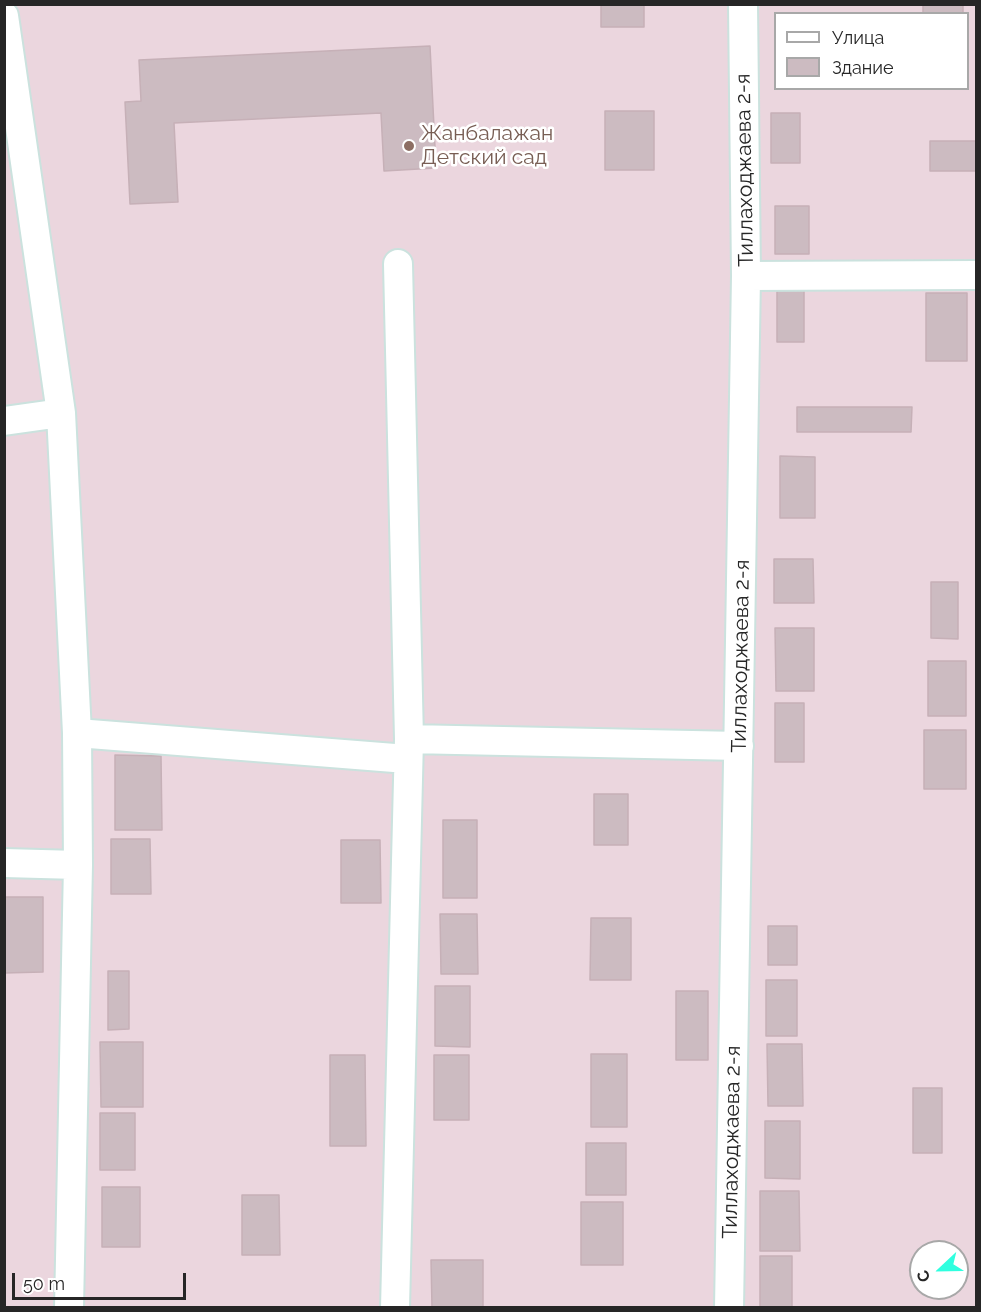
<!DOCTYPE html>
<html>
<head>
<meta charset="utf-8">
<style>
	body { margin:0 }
	#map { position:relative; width:981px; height:1312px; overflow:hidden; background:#ebd6de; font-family:Raleway,sans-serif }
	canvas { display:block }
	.frame { position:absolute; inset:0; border:6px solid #262626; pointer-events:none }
	.legend { position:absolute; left:774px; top:12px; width:195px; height:78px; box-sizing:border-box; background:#fff; border:2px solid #a8a8a8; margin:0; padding:8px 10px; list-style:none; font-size:18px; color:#262626 }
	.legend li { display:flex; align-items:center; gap:12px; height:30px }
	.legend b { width:30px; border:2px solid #a8a8a8 }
	.north { position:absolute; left:909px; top:1240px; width:60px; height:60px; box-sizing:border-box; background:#fff; border:2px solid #a8a8a8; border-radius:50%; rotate:248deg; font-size:16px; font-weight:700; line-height:24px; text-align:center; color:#262626 }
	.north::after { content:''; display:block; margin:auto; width:21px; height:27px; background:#2fffdf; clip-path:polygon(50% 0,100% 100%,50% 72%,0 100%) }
	.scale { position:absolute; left:12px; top:1273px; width:174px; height:27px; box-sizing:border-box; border:3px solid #262626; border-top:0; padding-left:8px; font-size:18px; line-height:21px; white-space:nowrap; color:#262626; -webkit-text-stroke:4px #fff; paint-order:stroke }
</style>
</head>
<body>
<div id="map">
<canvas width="981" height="1312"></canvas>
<div class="frame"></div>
<ul class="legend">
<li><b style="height:8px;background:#fff"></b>Улица</li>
<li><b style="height:16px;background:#ccbbc1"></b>Здание</li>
</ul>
<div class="north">С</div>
<div class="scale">50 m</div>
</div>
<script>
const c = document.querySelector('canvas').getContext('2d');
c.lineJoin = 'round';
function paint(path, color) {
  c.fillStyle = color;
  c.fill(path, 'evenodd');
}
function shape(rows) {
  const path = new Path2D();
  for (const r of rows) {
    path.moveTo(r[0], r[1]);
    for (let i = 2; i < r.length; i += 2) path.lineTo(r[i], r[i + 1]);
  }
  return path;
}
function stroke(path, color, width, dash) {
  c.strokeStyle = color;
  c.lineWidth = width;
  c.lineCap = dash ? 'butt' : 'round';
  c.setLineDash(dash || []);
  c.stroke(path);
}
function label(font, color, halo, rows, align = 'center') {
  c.font = font + ' Raleway,sans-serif';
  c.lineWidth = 5;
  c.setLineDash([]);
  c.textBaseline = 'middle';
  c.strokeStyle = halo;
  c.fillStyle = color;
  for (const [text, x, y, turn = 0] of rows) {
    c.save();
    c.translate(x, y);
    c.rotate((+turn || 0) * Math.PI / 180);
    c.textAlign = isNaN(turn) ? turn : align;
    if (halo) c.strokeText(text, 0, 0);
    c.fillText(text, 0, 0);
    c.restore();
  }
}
const building = shape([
	[601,4,644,4,644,27,601,27,601,4],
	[923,4,963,4,963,14,923,14,923,4],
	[430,46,436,168,384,171,381,113,174,123,178,202,130,204,125,102,141,101,139,60,430,46],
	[605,111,654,111,654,170,605,170,605,111],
	[771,113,800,113,800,163,771,163,771,113],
	[930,141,976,141,976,171,930,171,930,141],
	[775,206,809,206,809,254,775,254,775,206],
	[777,290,804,290,804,342,777,342,777,290],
	[926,293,967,293,967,361,926,361,926,293],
	[797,407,912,407,911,432,797,432,797,407],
	[780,456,815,457,815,518,780,518,780,456],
	[774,559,813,559,814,603,774,603,774,559],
	[931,582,958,582,958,639,931,638,931,582],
	[775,628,814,628,814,691,776,691,775,628],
	[928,661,966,661,966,716,928,716,928,661],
	[775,703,804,703,804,762,775,762,775,703],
	[924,730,966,730,966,789,924,789,924,730],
	[115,755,161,756,162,830,115,830,115,755],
	[594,794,628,794,628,845,594,845,594,794],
	[443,820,477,820,477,898,443,898,443,820],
	[111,839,150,839,151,894,111,894,111,839],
	[341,840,380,840,381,903,341,903,341,840],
	[4,897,43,897,43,972,4,973,4,897],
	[440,914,477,914,478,974,441,974,440,914],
	[591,918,631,918,631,980,590,980,591,918],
	[768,926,797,926,797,965,768,965,768,926],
	[108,971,129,971,129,1029,108,1030,108,971],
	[766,980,797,980,797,1036,766,1036,766,980],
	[435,986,470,986,470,1047,435,1046,435,986],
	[676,991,708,991,708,1060,676,1060,676,991],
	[100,1042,143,1042,143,1107,101,1107,100,1042],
	[767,1044,802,1044,803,1106,768,1106,767,1044],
	[591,1054,627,1054,627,1127,591,1127,591,1054],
	[330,1055,365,1055,366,1146,330,1146,330,1055],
	[434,1055,469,1055,469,1120,434,1120,434,1055],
	[913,1088,942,1088,942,1153,913,1153,913,1088],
	[100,1113,135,1113,135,1170,100,1170,100,1113],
	[765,1121,800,1121,800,1179,765,1178,765,1121],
	[586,1143,626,1143,626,1195,586,1195,586,1143],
	[102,1187,140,1187,140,1247,102,1247,102,1187],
	[760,1191,799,1191,800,1251,760,1251,760,1191],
	[242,1195,279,1195,280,1255,242,1255,242,1195],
	[581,1202,623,1202,623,1265,581,1265,581,1202],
	[760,1256,792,1256,792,1308,760,1308,760,1256],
	[431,1260,483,1260,483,1308,432,1308,431,1260]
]);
const minor = shape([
	[4,16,61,413,77,733,78,865,69,1308],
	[746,276,976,275],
	[4,421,61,413],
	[77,733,407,759],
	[409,739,739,746],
	[4,863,78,865],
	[395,1308,409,739,398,264],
	[729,1308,746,276,743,4]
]);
const markers = [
	[409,146,6,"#8d6e63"]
];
const educationNames = [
	["Жанбалажан",421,134],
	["Детский сад",421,158]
];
const streetNames = [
	["Тиллаходжаева 2-я",745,170,-91],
	["Тиллаходжаева 2-я",741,656,-89],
	["Тиллаходжаева 2-я",732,1142,-89]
];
paint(building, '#ccbbc1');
stroke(building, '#c6b0b7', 1.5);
stroke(minor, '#cbe2de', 32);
stroke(minor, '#fff', 28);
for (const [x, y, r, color] of markers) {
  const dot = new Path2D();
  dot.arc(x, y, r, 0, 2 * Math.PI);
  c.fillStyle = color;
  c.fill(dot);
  stroke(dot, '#fff', 2);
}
label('21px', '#785e54', '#fff', educationNames, 'left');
label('21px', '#262626', '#fff', streetNames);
</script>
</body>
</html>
